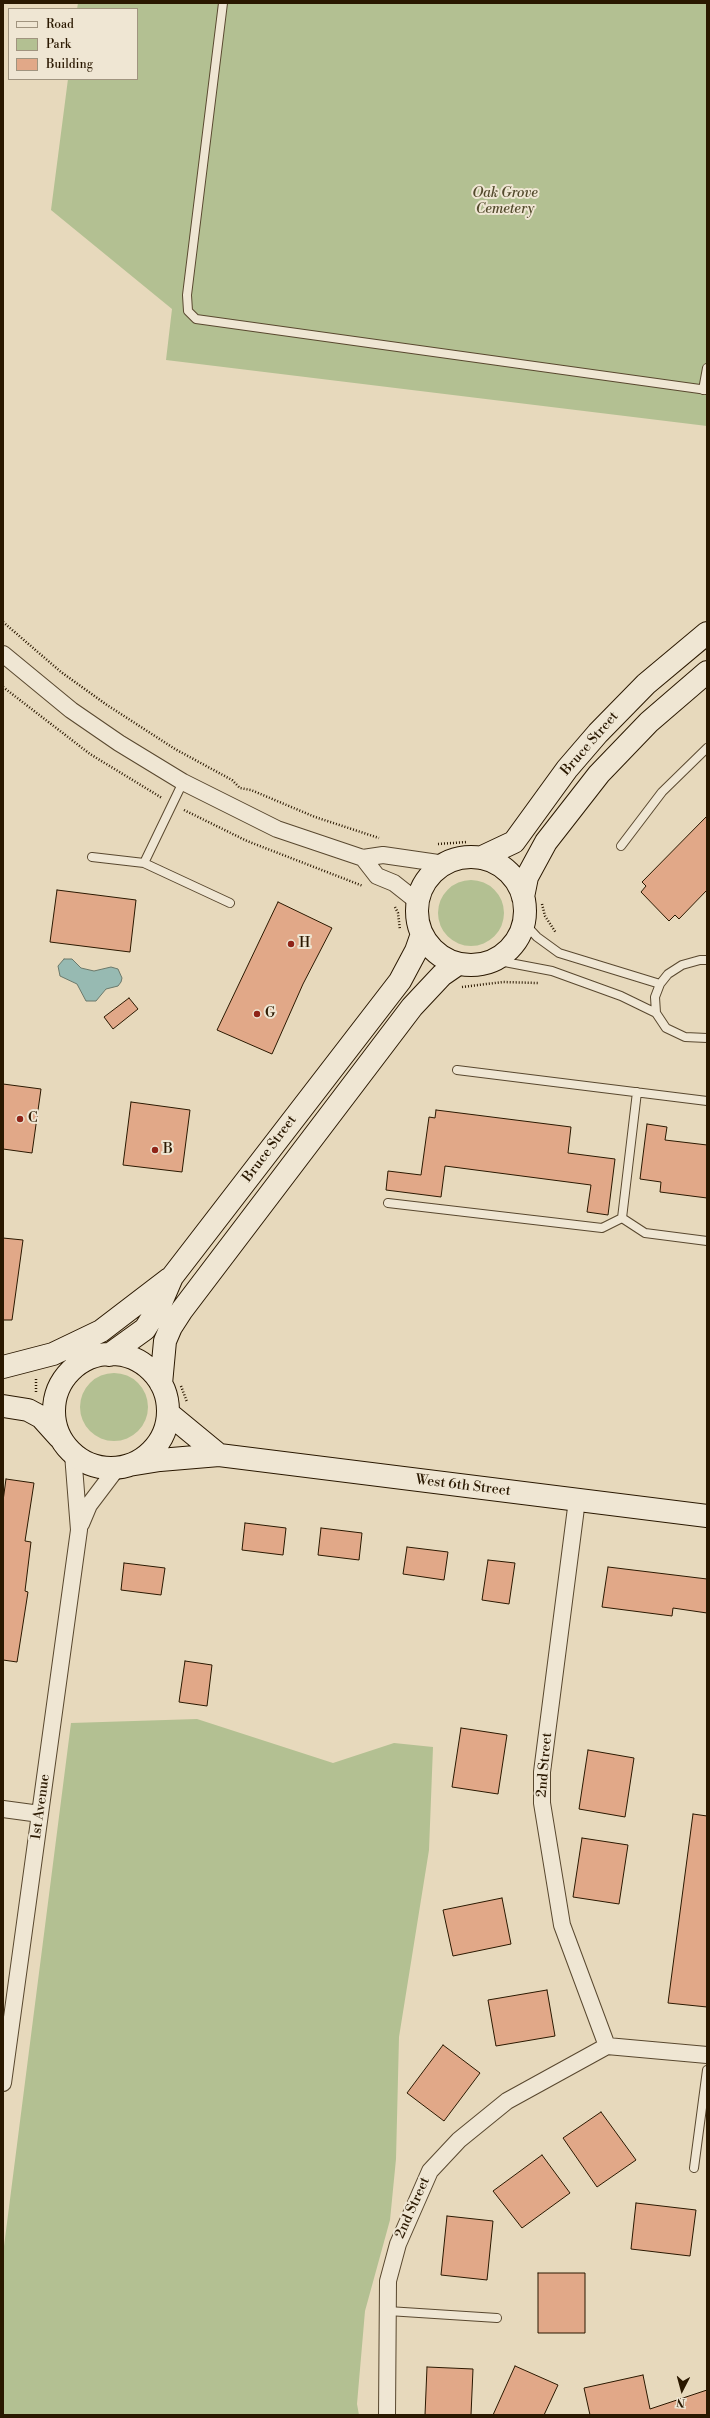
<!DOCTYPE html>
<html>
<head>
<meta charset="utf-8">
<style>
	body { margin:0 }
	#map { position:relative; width:710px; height:2418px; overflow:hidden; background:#e7d9bc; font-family:"Libre Bodoni",serif }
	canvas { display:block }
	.frame { position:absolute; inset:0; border:4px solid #2a1800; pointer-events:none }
	.legend { position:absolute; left:8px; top:8px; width:130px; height:72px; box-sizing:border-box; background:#efe6d3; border:1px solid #a0947f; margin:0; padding:5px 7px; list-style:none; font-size:12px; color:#2a1800 }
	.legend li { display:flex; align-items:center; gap:8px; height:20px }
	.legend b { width:20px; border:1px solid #a0947f }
	.north { position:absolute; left:662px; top:2370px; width:40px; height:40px; -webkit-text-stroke:3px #efe6d3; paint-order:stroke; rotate:186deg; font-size:11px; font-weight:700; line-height:16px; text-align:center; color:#2a1800 }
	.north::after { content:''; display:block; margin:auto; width:14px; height:18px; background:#2a1800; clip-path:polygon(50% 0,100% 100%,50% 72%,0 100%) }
</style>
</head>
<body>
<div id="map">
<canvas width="710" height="2418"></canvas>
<div class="frame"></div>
<ul class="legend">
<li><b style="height:5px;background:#efe6d3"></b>Road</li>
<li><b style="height:11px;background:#b3c092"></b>Park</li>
<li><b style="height:11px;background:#e1a888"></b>Building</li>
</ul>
<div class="north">N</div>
</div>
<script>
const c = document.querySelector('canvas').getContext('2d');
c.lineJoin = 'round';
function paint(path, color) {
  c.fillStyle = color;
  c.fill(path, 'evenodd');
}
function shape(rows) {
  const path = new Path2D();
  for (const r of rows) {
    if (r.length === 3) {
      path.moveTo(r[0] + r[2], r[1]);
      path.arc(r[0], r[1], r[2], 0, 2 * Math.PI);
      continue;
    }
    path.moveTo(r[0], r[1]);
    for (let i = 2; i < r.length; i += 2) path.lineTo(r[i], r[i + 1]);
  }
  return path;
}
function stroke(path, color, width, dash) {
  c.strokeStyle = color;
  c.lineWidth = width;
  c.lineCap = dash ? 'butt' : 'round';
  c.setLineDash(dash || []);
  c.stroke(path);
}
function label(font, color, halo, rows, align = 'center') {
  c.font = font + ' "Libre Bodoni",serif';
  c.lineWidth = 4;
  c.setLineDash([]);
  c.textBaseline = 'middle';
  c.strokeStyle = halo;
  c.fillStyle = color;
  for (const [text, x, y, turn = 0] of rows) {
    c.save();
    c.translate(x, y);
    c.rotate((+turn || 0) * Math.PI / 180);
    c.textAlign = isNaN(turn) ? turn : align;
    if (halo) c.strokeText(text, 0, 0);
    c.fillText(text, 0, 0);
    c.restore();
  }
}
const green = shape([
	[78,3,707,3,707,426,166,360,172,309,51,210,68,79,137,79,137,9,77,9],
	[471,913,33],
	[114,1407,34],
	[197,1719,333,1763,394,1743,433,1747,429,1850,399,2037,396,2159,390,2220,365,2311,357,2404,359,2415,3,2415,3,2254,71,1723]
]);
const water = shape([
	[64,959,72,959,81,968,94,971,111,967,118,969,122,978,121,982,118,986,106,989,96,1001,86,1001,77,984,60,976,58,966,64,959]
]);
const building = shape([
	[707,816,707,890,679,919,675,915,669,921,641,892,646,886,642,882,707,816],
	[57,890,136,900,130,952,50,942,57,890],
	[278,902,332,928,303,984,272,1054,217,1030,278,902],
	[129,998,138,1009,113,1029,104,1017,129,998],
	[3,1084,41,1089,32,1153,3,1149,3,1084],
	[131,1102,190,1110,182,1172,123,1165,131,1102],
	[436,1110,571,1127,568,1153,615,1159,608,1215,587,1212,591,1185,445,1166,441,1197,386,1190,388,1171,421,1175,429,1117,435,1118,436,1110],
	[647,1124,667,1127,665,1140,707,1145,707,1198,660,1192,661,1182,640,1179,647,1124],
	[3,1238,23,1240,12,1320,3,1320,3,1238],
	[6,1479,34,1483,25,1541,31,1542,25,1591,28,1592,17,1662,3,1660,3,1501,6,1479],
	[245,1523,286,1528,283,1555,242,1550,245,1523],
	[321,1528,362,1533,359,1560,318,1555,321,1528],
	[407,1547,448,1552,444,1580,403,1574,407,1547],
	[488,1560,515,1563,509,1604,482,1600,488,1560],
	[124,1563,165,1568,161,1595,121,1590,124,1563],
	[608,1567,707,1579,707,1613,673,1608,672,1616,602,1607,608,1567],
	[185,1661,212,1665,207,1706,179,1702,185,1661],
	[461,1728,507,1735,498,1794,452,1787,461,1728],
	[588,1750,634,1758,625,1817,579,1809,588,1750],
	[693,1814,707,1816,707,2007,668,2003,693,1814],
	[582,1838,628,1845,619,1904,573,1897,582,1838],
	[502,1898,511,1944,453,1956,443,1910,502,1898],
	[547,1990,555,2036,496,2046,488,2000,547,1990],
	[443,2045,480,2073,444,2121,407,2093,443,2045],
	[601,2112,636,2160,597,2187,563,2138,601,2112],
	[542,2155,570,2193,522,2228,493,2191,542,2155],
	[636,2203,696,2210,690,2256,631,2249,636,2203],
	[447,2216,493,2221,487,2280,441,2275,447,2216],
	[538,2273,585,2273,585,2333,538,2333,538,2273],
	[515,2366,558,2385,544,2415,493,2415,515,2366],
	[427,2367,473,2369,471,2415,425,2415,427,2367],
	[643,2375,650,2409,707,2390,707,2415,590,2415,584,2388,643,2375]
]);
const path = shape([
	[3,622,61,672,107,705,175,749,232,780,240,788,251,790,315,817,379,838],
	[3,687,90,754,162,798],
	[184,810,247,841,363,886],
	[438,844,467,842],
	[542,904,545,916,556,933],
	[395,907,398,913,400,930],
	[462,987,503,982,538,983],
	[181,1386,187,1402],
	[36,1392,36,1379]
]);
const lane = shape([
	[223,3,187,295,188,311,196,319,707,390],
	[703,390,707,368],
	[621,846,662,792,707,748],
	[92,857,144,863,230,903],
	[144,863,183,782],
	[524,923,537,937,559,953,660,984],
	[494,960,552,971,621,996,656,1013],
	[707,960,700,960,682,965,668,974,660,984,655,997,656,1013,666,1028,685,1037,707,1038],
	[457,1070,707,1101],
	[388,1203,602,1228,622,1218,637,1092],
	[622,1218,645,1233,707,1241],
	[694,2168,707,2070],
	[388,2311,497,2318]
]);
const street = shape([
	[3,654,71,710,119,743,183,782,277,829,363,858,383,855,445,864],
	[363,858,377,876,394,883,418,902],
	[577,1500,542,1772,542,1803,562,1925,607,2046],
	[81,1524,89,1505,117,1468],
	[3,1809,40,1814],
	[3,2083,79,1530,73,1454],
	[387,2415,388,2281,398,2244,430,2171,459,2140,507,2101,607,2046,707,2055]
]);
const secondary = shape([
	[471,911,54],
	[480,858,514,842,567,769,598,733,646,684,707,633],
	[523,897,527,877,546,842,599,774,649,722,707,672],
	[111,1411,57],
	[109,1355,145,1329,160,1305,172,1277,400,981,416,951,422,934],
	[3,1367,53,1354,101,1331,169,1279],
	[161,1384,165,1341,171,1327,182,1310,412,1007,442,975,458,964],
	[3,1406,28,1410,41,1417,59,1437],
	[168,1413,219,1455],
	[129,1465,160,1460,219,1455,707,1516]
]);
const markers = [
	[291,944,4,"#8f2418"],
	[257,1014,4,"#8f2418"],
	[20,1119,4,"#8f2418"],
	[155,1150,4,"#8f2418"]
];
const parkNames = [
	["Oak Grove",505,194],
	["Cemetery",505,210]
];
const streetNames = [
	["Bruce Street",590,744,-49],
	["Bruce Street",270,1149,-53],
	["West 6th Street",463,1486,7],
	["2nd Street",545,1765,-85],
	["1st Avenue",41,1807,-82],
	["2nd Street",413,2208,-66]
];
const poiNames = [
	["H",299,944],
	["G",265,1014],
	["C",28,1119],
	["B",163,1150]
];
paint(green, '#b3c092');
paint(water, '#97bab2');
stroke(water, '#6b796b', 1);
paint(building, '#e1a888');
stroke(building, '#2a1800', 1);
stroke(lane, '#59482f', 10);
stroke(street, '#59482f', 18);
stroke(secondary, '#2a1800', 24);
stroke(path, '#2a1800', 2.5, [1, 2]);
stroke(lane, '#efe6d3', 8);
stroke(street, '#efe6d3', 16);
stroke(secondary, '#efe6d3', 22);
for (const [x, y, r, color] of markers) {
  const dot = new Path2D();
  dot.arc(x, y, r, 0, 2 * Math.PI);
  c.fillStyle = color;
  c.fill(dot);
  stroke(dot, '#efe6d3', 1.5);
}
label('italic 14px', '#534a2c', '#efe6d3', parkNames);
label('14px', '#2a1800', '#efe6d3', streetNames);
label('14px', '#2a1800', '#efe6d3', poiNames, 'left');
</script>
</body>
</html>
